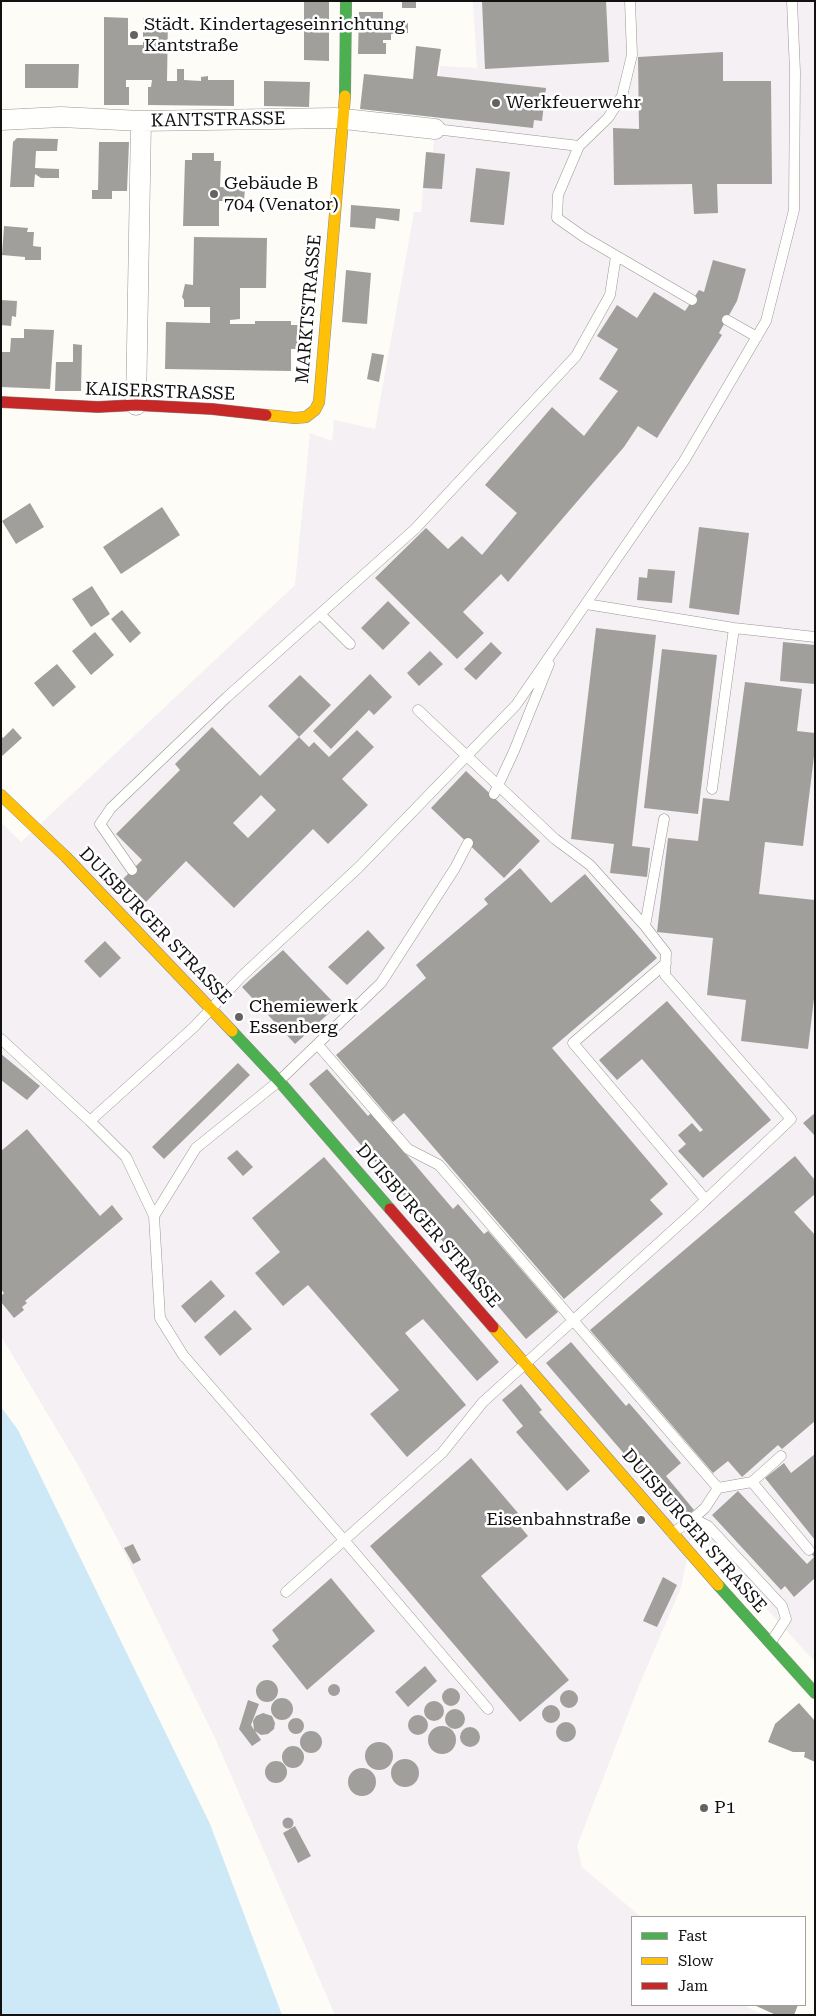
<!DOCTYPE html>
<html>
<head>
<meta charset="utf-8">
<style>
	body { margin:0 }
	#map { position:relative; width:816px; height:2016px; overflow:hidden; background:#fdfcf7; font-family:"Roboto Serif",serif }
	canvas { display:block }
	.frame { position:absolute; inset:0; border:2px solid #111; pointer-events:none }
	.legend { position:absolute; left:631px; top:1916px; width:175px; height:90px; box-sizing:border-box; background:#fff; border:1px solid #a0a0a0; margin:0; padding:6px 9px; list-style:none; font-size:15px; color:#111 }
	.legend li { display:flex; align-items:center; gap:10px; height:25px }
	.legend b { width:25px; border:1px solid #a0a0a0 }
</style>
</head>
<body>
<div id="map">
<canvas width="816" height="2016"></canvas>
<div class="frame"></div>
<ul class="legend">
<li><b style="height:6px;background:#4caf50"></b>Fast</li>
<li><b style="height:6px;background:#ffc107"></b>Slow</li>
<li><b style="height:6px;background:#c62828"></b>Jam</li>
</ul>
</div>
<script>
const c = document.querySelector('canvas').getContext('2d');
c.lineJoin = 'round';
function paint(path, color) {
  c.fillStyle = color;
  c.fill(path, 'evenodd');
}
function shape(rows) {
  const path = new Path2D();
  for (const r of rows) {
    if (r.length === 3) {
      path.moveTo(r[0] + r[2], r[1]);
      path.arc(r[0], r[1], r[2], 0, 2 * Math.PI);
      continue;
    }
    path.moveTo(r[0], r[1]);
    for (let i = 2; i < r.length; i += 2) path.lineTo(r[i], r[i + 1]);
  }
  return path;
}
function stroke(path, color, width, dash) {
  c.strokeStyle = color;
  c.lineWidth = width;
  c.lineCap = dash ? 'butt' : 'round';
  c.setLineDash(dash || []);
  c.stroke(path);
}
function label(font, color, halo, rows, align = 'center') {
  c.font = font + ' "Roboto Serif",serif';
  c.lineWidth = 5;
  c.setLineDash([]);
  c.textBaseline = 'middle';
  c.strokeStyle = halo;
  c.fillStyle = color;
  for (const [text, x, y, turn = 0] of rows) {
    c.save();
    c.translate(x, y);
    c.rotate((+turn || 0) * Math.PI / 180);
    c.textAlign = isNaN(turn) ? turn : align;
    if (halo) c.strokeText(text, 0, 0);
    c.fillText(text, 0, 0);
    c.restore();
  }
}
const industrial = shape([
	[473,1,815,1,815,1662,693,1528,681,1588,640,1683,577,1846,582,1867,641,1917,632,1917,632,2005,743,2005,764,2015,335,2015,215,1738,120,1544,78,1465,1,1336,1,822,21,842,295,585,310,433,332,441,334,420,375,429,414,212,421,212,426,152,433,152,440,66,477,68]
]);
const water = shape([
	[1,1407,18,1430,210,1824,282,2015,1,2015]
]);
const building = shape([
	[304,1,329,1,329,61,304,60],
	[402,1,416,1,416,8,402,8],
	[482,1,606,1,609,62,485,69],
	[359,12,383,12,383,27,389,27,389,23,408,23,408,33,391,34,391,40,383,40,383,43,386,43,386,54,358,54],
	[104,17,128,18,128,45,143,45,143,18,168,18,167,81,177,81,177,69,184,69,184,80,201,81,201,77,208,76,208,80,234,80,234,106,148,105,148,87,151,87,152,80,126,80,126,87,129,87,129,105,104,105],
	[416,46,441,49,437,76,546,88,542,121,534,120,533,128,360,109,364,74,413,79],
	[723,52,723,81,771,81,772,184,717,184,718,213,694,214,692,184,614,185,613,128,639,129,638,57],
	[25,64,79,64,78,88,25,88],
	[264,81,310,82,309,107,264,106],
	[17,138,58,139,57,151,36,151,35,168,59,169,59,178,41,178,35,174,34,187,10,187,13,142],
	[99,142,129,142,127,191,112,191,112,199,92,199,92,190,98,190],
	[426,152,445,154,442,189,423,188],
	[192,153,214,153,214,161,221,161,220,187,245,188,244,201,219,201,219,226,183,226,185,160,192,160],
	[476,168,510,172,504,225,470,222],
	[351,205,400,209,399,221,376,218,375,229,350,227],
	[4,226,28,228,27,232,34,232,33,246,41,247,41,260,25,260,25,257,2,255],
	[194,237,267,238,266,288,240,288,240,319,230,320,230,324,255,324,255,321,291,321,291,325,301,325,301,349,291,349,291,371,165,369,166,322,210,323,210,307,184,307,184,300,182,297,185,284,193,285],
	[713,260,746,269,737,301,719,333,722,335,657,438,638,426,624,447,508,582,501,574,463,612,484,633,457,659,375,578,426,528,448,549,462,536,482,555,517,513,485,485,552,407,584,436,618,391,599,379,618,349,597,336,617,305,637,318,654,292,685,311,699,290,704,292],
	[346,270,371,273,367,324,342,322],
	[1,300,17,301,16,317,12,316,11,326,1,325],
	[24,329,54,330,50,389,1,387,1,352,10,352,11,338,24,338],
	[73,344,82,345,81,391,55,391,56,362,73,362],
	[372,353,384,355,379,382,367,379],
	[30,503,44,527,16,544,2,521],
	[162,507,180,535,121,574,103,547],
	[699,527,749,533,739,615,689,608],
	[648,569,675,571,672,603,637,600,639,577,647,578],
	[92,586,110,614,91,627,72,599],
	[388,601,410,623,383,650,361,628],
	[122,610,141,633,130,643,111,619],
	[596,628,656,635,632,846,650,848,647,877,610,873,614,844,571,839],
	[95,632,114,655,91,675,72,651],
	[491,642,502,653,476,680,464,669],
	[783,642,815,645,815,684,780,681],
	[662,649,717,655,698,814,644,808],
	[430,651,443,664,419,686,407,673],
	[57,664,76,687,53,707,34,683],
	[370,674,392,697,374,715,369,710,331,749,313,731],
	[300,675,331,705,299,737,268,706],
	[745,682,802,689,797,731,815,733,815,748,803,846,765,842,759,894,815,900,815,990,808,1049,741,1041,746,1000,707,995,713,938,657,932,668,838,698,841,703,798,729,801],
	[212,727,260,776,299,737,309,747,314,742,329,757,357,730,374,747,342,779,368,805,328,844,313,829,234,908,186,861,146,902,123,879,142,860,116,834,180,770,175,764],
	[261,795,276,810,248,838,233,823],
	[13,728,22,738,1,757,1,736,3,738],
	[466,771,540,841,504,878,431,808],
	[520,868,551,903,585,874,657,958,552,1048,668,1184,650,1200,663,1214,564,1299,404,1113,393,1122,336,1055,426,978,416,965,488,904,484,899],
	[368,930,385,948,347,985,328,967],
	[105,941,121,958,100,978,84,961],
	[283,950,337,1006,295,1044,242,987],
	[667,1001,771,1120,703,1178,678,1151,686,1144,678,1135,692,1123,700,1132,703,1130,642,1059,617,1080,599,1060],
	[1,1054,40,1086,27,1100,1,1080],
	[238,1063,250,1075,164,1159,152,1147],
	[327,1069,368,1116,371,1113,453,1209,458,1204,484,1234,488,1231,558,1312,526,1339,309,1084],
	[815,1113,815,1136,803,1123],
	[27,1129,100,1216,112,1205,123,1219,25,1301,27,1303,22,1307,24,1310,14,1318,1,1302,1,1296,4,1293,1,1289,1,1151],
	[237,1150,253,1167,243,1176,227,1158],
	[795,1156,814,1179,815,1194,794,1212,815,1235,815,1421,782,1449,778,1445,742,1477,728,1461,713,1473,590,1330],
	[324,1157,499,1362,477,1381,423,1319,405,1333,466,1405,407,1457,370,1414,399,1390,308,1285,283,1306,255,1273,280,1252,252,1218],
	[211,1280,225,1296,195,1323,181,1306],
	[235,1310,252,1329,220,1356,204,1337],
	[571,1342,626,1406,629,1403,681,1463,666,1476,694,1510,682,1521,546,1363],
	[521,1384,542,1410,539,1412,590,1471,567,1491,516,1432,523,1426,502,1400],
	[815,1454,815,1540,765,1478,784,1463,791,1473],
	[471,1458,518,1513,513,1518,528,1536,481,1576,569,1680,520,1722,370,1546],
	[738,1491,807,1564,814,1557,811,1553,815,1550,815,1578,794,1597,785,1586,781,1590,712,1515],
	[133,1544,141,1560,133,1564,124,1548],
	[663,1577,677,1585,657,1627,643,1621],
	[331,1578,375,1631,307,1690,272,1646,279,1640,272,1630],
	[425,1666,437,1681,408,1707,395,1692],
	[267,1691,11],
	[334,1690,6],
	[451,1697,9],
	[569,1699,9],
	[282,1709,11],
	[248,1700,259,1704,251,1725,254,1730,253,1721,256,1716,263,1713,272,1716,275,1723,274,1729,268,1734,261,1735,255,1731,261,1740,252,1746,239,1729],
	[434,1711,10],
	[799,1703,815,1721,815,1762,804,1757,805,1752,793,1752,768,1742,775,1724],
	[551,1714,9],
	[455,1719,10],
	[418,1725,10],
	[296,1726,8],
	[566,1732,10],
	[442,1740,14],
	[470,1737,10],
	[311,1742,11],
	[379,1756,14],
	[293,1757,11],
	[405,1773,14],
	[276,1772,11],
	[362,1782,14],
	[288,1823,5.5],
	[295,1826,311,1856,298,1863,283,1833],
	[754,2005,798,2005,794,2015,776,2015]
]);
const lane = shape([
	[435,129,579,146,608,118,622,96,632,55,630,1],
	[579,146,558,195,557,218,584,237,692,300],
	[727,320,757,337],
	[586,604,734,628,815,637],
	[320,614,350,644],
	[418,710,555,839,590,865,645,926],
	[712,789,734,628],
	[494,794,514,751,549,664],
	[468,843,455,868,381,983,279,1081,196,1148,154,1216,160,1318,183,1355,344,1540,488,1709],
	[132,870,100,824,111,808,227,697,415,529,576,356,610,295,616,256],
	[666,963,573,1043,706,1200],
	[1,1039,90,1121,126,1157,154,1216],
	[318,1045,408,1149,439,1165,718,1488,752,1482,809,1550],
	[90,1121,194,1027,242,976,359,867,516,705,684,461,766,321,794,210,795,72,792,1],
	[752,1482,781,1456],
	[690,1521,705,1508,718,1488],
	[672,1533,689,1522,698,1521,708,1526,782,1606,786,1619,771,1642],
	[286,1592,442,1453,483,1402,693,1212,791,1119,665,975,666,953,645,926,664,819]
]);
const street = shape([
	[1,120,61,117,141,121,335,118,435,129],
	[136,405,141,121]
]);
const fast = shape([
	[345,96,346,1],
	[232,1031,279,1081,390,1209],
	[718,1585,815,1693]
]);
const slow = shape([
	[266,415,295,418,306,417,315,410,319,402,345,96],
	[1,795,66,857,232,1031],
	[493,1327,718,1585]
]);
const jam = shape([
	[1,402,98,407,136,405,212,409,266,415],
	[390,1209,493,1327]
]);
const markers = [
	[134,35,5,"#646362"],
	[496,103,5,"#646362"],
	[214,194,5,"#646362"],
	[239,1017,5,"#646362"],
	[641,1520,5,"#646362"],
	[704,1808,5,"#646362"]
];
const poiNames = [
	["Städt. Kindertageseinrichtung",144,25],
	["Kantstraße",144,46],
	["Werkfeuerwehr",506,103],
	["Gebäude B",224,184],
	["704 (Venator)",224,205],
	["Chemiewerk",249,1007],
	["Essenberg",249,1028],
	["Eisenbahnstraße",631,1520,"right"],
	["P1",714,1808]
];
const streetNames = [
	["KANTSTRASSE",218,120,-1],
	["MARKTSTRASSE",309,309,-85],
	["KAISERSTRASSE",160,392,2],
	["DUISBURGER STRASSE",155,926,46],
	["DUISBURGER STRASSE",428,1226,49],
	["DUISBURGER STRASSE",694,1531,49]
];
paint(industrial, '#f5f0f3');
paint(water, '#cde8f7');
paint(building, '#a19f9c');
stroke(lane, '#979795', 11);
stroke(street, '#979795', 21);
stroke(fast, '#8e8d8b', 12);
stroke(slow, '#8e8d8b', 12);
stroke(jam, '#8e8d8b', 12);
stroke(lane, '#fffffe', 10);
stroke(street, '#fffffe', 20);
stroke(fast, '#4caf50', 11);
stroke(slow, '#ffc107', 11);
stroke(jam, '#c62828', 11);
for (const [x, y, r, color] of markers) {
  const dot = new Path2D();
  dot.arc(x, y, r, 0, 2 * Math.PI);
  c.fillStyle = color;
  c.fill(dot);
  stroke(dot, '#fff', 2);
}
label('18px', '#111', '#fff', poiNames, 'left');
label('18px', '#111', '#fff', streetNames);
</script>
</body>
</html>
